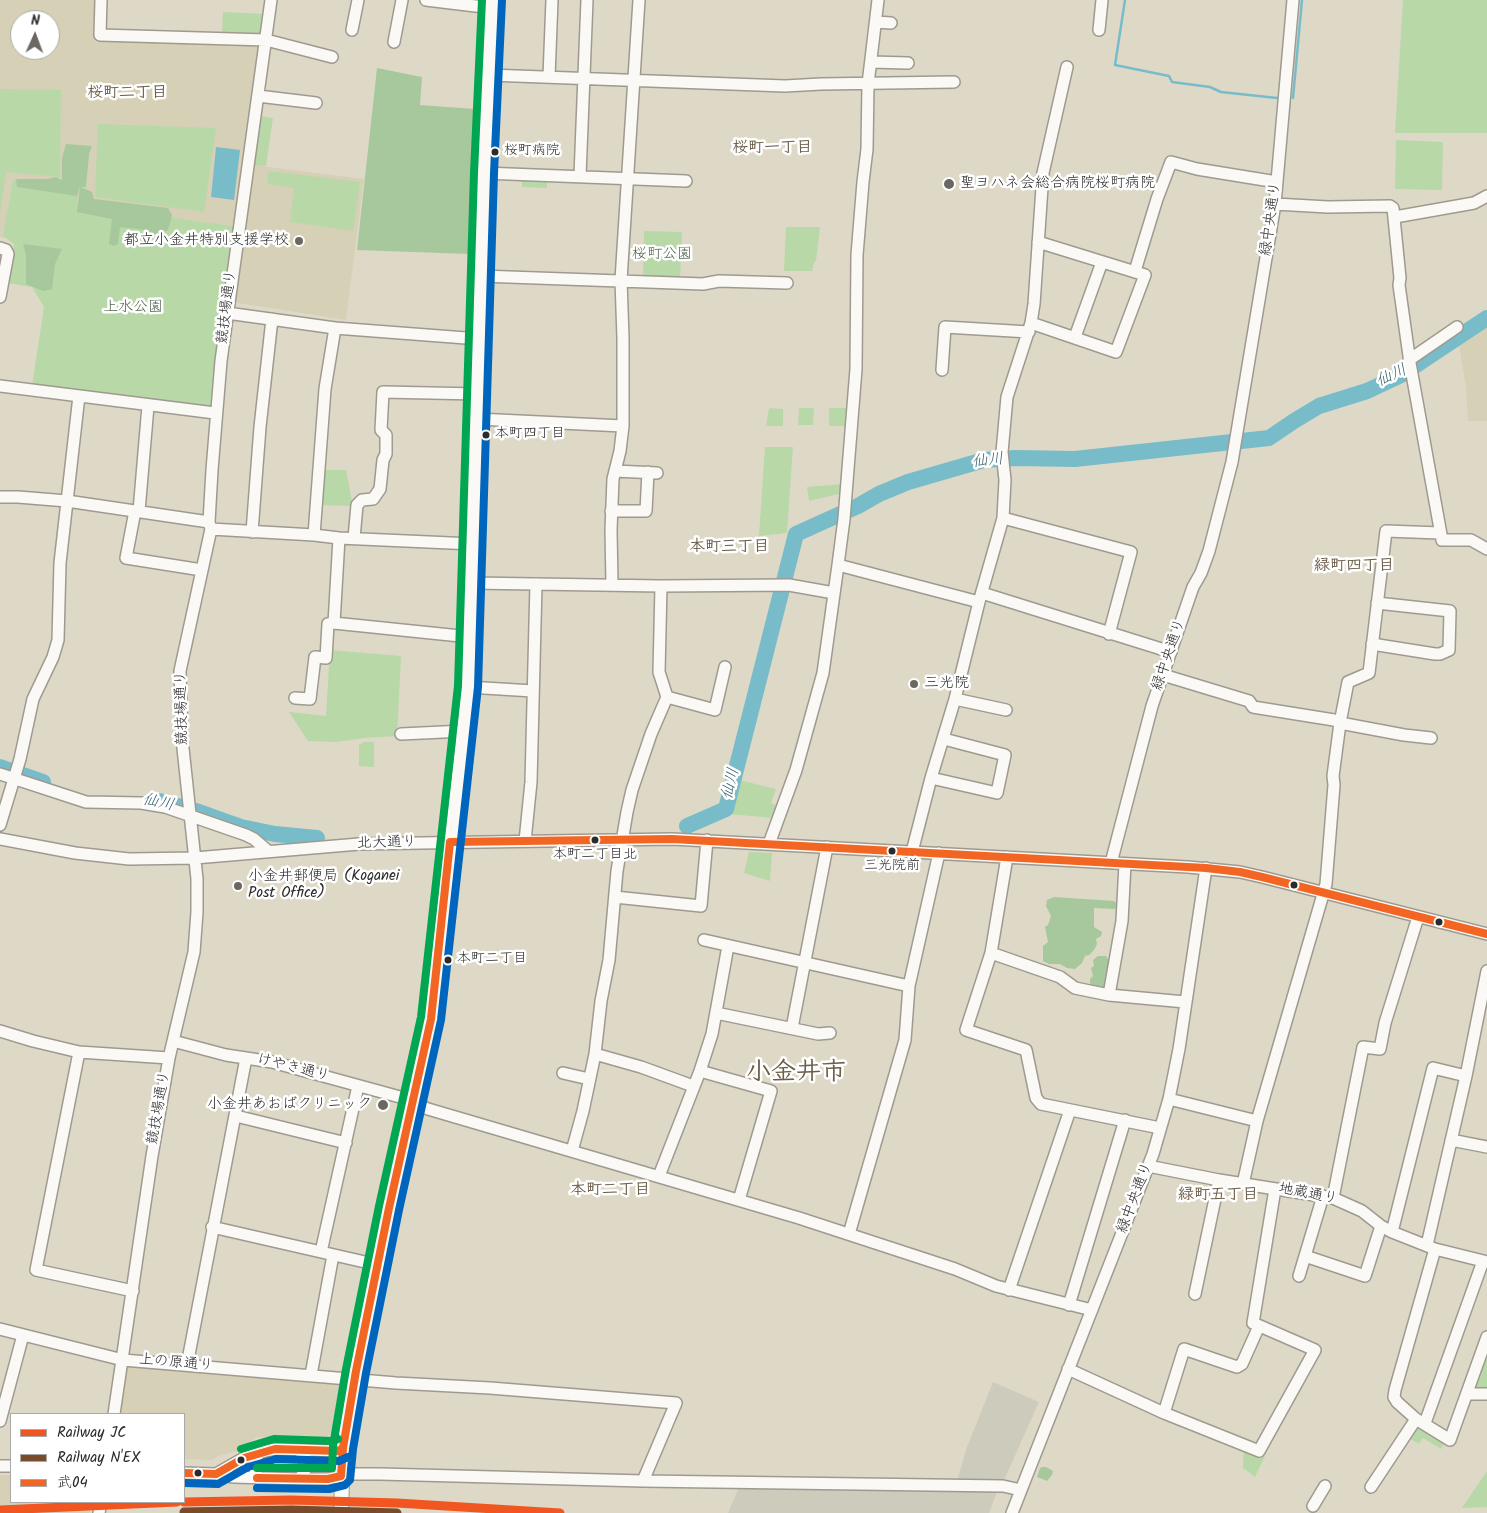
<!DOCTYPE html>
<html>
<head>
<meta charset="utf-8">
<style>
	body { margin:0 }
	#map { position:relative; width:1487px; height:1513px; overflow:hidden; background:#ded9c6; font-family:Kalam,"Klee One",sans-serif }
	canvas { display:block }
	.legend { position:absolute; left:10px; top:1413px; width:175px; height:90px; box-sizing:border-box; background:#fff; border:1px solid #aaa; margin:0; padding:6px 9px; list-style:none; font-size:15px; color:#2b2b2b }
	.legend li { display:flex; align-items:center; gap:10px; height:25px }
	.legend b { width:25px; border:1px solid #aaa }
	.north { position:absolute; left:10px; top:10px; width:50px; height:50px; box-sizing:border-box; background:#fff; border:1px solid #aaa; border-radius:50%; rotate:2deg; font-size:14px; font-weight:700; line-height:20px; text-align:center; color:#2b2b2b }
	.north::after { content:''; display:block; margin:auto; width:18px; height:22px; background:#6a6861; clip-path:polygon(50% 0,100% 100%,50% 72%,0 100%) }
</style>
</head>
<body>
<div id="map">
<canvas width="1487" height="1513"></canvas>
<ul class="legend">
<li><b style="height:6px;background:#f15620"></b>Railway JC</li>
<li><b style="height:6px;background:#7a4b2a"></b>Railway N'EX</li>
<li><b style="height:6px;background:#f26522"></b>武04</li>
</ul>
<div class="north">N</div>
</div>
<script>
const c = document.querySelector('canvas').getContext('2d');
c.lineJoin = 'round';
function paint(path, color) {
  c.fillStyle = color;
  c.fill(path, 'evenodd');
}
function shape(rows) {
  const path = new Path2D();
  for (const r of rows) {
    path.moveTo(r[0], r[1]);
    for (let i = 2; i < r.length; i += 2) path.lineTo(r[i], r[i + 1]);
  }
  return path;
}
function stroke(path, color, width, dash) {
  c.strokeStyle = color;
  c.lineWidth = width;
  c.lineCap = dash ? 'butt' : 'round';
  c.setLineDash(dash || []);
  c.stroke(path);
}
function label(font, color, halo, rows, align = 'center') {
  c.font = font + ' Kalam,"Klee One",sans-serif';
  c.lineWidth = 5;
  c.setLineDash([]);
  c.textBaseline = 'middle';
  c.strokeStyle = halo;
  c.fillStyle = color;
  for (const [text, x, y, turn = 0] of rows) {
    c.save();
    c.translate(x, y);
    c.rotate((+turn || 0) * Math.PI / 180);
    c.textAlign = isNaN(turn) ? turn : align;
    if (halo) c.strokeText(text, 0, 0);
    c.fillText(text, 0, 0);
    c.restore();
  }
}
const built = shape([
	[0,0,96,0,95,39,260,44,234,226,77,206,79,189,13,180,4,238,0,237],
	[20,20,50,20,50,50,20,50],
	[253,165,364,179,346,320,232,302],
	[1487,324,1487,421,1468,421,1466,388,1459,344],
	[126,1363,340,1379,335,1430,326,1438,257,1437,241,1450,218,1456,213,1460,184,1459,184,1414,118,1414],
	[0,1475,11,1475,11,1502,91,1502,89,1513,0,1513]
]);
const industrial = shape([
	[993,1382,1039,1402,1005,1478,1001,1481,989,1513,728,1513,740,1485,955,1488,967,1447]
]);
const green = shape([
	[1403,0,1487,0,1487,133,1395,133],
	[223,12,264,14,262,32,259,35,222,34],
	[0,89,61,90,60,177,6,172,0,213],
	[260,116,273,118,266,166,253,165],
	[98,124,216,128,204,212,95,197],
	[1396,140,1443,142,1442,190,1395,189],
	[269,171,360,182,353,231,290,222,294,188,267,184],
	[522,179,547,180,547,188,522,187],
	[13,180,79,188,77,205,234,226,212,408,32,386,44,307,32,287,7,283,14,244,3,236],
	[786,227,820,227,816,261,814,263,812,271,784,271],
	[644,231,682,232,680,279,643,278],
	[769,408,783,409,783,426,766,426],
	[799,408,814,408,813,425,798,425],
	[829,408,847,408,845,426,829,426],
	[765,447,793,447,787,533,759,536],
	[324,470,346,470,353,506,321,505],
	[843,484,843,493,809,501,807,487],
	[330,650,401,656,397,736,365,738,336,742,308,741,289,712,326,716],
	[364,742,374,742,374,767,359,766,359,745],
	[739,780,776,789,771,803,778,806,774,818,729,814],
	[749,852,772,853,770,881,744,873],
	[1484,1360,1487,1360,1487,1391,1474,1391],
	[1417,1424,1446,1441,1441,1449,1423,1438,1419,1444,1409,1438],
	[1244,1447,1265,1456,1255,1477,1243,1468],
	[277,1454,298,1455,300,1460,272,1460,266,1466,265,1475,261,1474,259,1465,260,1463],
	[1487,1471,1487,1507,1462,1508]
]);
const forest = shape([
	[377,68,422,77,420,105,475,109,469,254,357,250],
	[66,144,92,146,89,154,86,187,81,187,92,192,94,199,168,208,172,215,168,230,148,240,146,230,120,227,118,244,114,246,109,244,112,219,77,212,80,186,77,196,17,187,16,179,48,179,56,177,62,180,62,158],
	[23,244,62,249,55,264,52,289,43,291,26,284,26,255],
	[1054,897,1114,901,1118,905,1115,909,1094,908,1094,927,1102,932,1101,936,1096,939,1097,944,1094,950,1089,955,1085,956,1082,963,1075,969,1067,968,1060,964,1049,964,1043,961,1043,946,1048,942,1045,927,1048,925,1051,916,1046,906,1047,900],
	[1098,956,1106,956,1109,961,1108,987,1102,991,1095,989,1090,983,1090,979,1093,976,1091,968,1094,966,1093,960],
	[1042,1467,1046,1467,1053,1471,1052,1475,1047,1481,1037,1477,1040,1468]
]);
const water = shape([
	[216,147,240,150,234,200,211,197]
]);
const stream = shape([
	[1125,0,1115,65,1169,76,1172,82,1210,87,1221,92,1277,98],
	[1293,98,1302,0]
]);
const river = shape([
	[0,767,43,782],
	[159,801,199,812,241,827,275,834,317,838],
	[687,826,726,809,796,534,858,506,879,494,908,482,984,460,1015,458,1075,459,1269,438,1294,421,1319,406,1367,391,1401,375,1487,318]
]);
const minor = shape([
	[101,0,100,35,266,40,332,57],
	[426,0,492,8],
	[876,22,891,23],
	[352,30,358,0],
	[1099,30,1102,0],
	[394,42,402,0],
	[871,62,908,63],
	[489,75,785,86,821,84,954,82],
	[549,77,552,0],
	[258,96,316,103],
	[484,173,686,181],
	[580,176,587,0],
	[1275,204,1328,207,1390,206,1393,208,1400,278,1399,285,1410,363,1442,540,1471,540,1487,549],
	[1395,217,1474,203,1487,196],
	[0,248,6,250,8,254,0,297],
	[1135,271,1157,199,1171,162,1197,169,1277,182],
	[481,276,703,284,719,281,787,283],
	[227,313,335,328,479,339],
	[1031,323,1116,352,1145,275,1038,242],
	[1075,337,1102,262],
	[1409,360,1457,327],
	[942,370,945,327,1029,332],
	[0,386,215,413],
	[477,419,623,426],
	[615,471,657,473],
	[0,497,18,497,67,501,209,522],
	[135,511,126,558,202,570],
	[139,511,148,406],
	[611,511,646,511,648,472],
	[1003,518,1131,552,1109,634],
	[211,529,314,535,339,538,473,544],
	[252,532,260,427,272,319],
	[314,535,325,389,335,328],
	[339,538,334,623,470,637],
	[354,538,357,505,362,500,373,499,380,489,383,460,386,454,386,435,381,430,383,392,478,394],
	[838,565,979,602],
	[472,583,661,586,789,585,834,593],
	[612,584,611,530,613,479,620,451,623,426,623,338,621,280,639,0],
	[982,593,1171,652],
	[1372,644,1435,654,1440,654,1449,650,1450,611,1377,603],
	[1163,675,1249,701,1253,707,1334,720,1340,723,1404,735,1431,738],
	[468,687,533,691],
	[667,697,715,710,725,667],
	[295,698,310,699,315,657,326,658,328,624,334,623],
	[955,699,1006,710],
	[401,734,464,731],
	[0,774,86,802,141,803,165,807,246,835,254,839,268,851],
	[931,778,997,793,1005,755,944,739],
	[0,825,20,759,33,699,53,657,58,640,60,563,79,396],
	[0,839,75,853,129,859,195,858,359,844,672,839,1188,867,1240,872,1262,877,1487,934],
	[525,841,531,782,536,584],
	[769,844,796,770,823,673,838,565,844,519,856,369,857,255,863,182,867,149,868,84,878,0],
	[912,852,931,778,955,699,979,602,1003,518,1005,480,1002,452,1007,397,1031,323,1034,304,1043,173,1067,67],
	[1007,857,991,953,966,1030,1026,1050,1036,1098,1041,1104,1160,1128],
	[1111,863,1152,706,1193,587,1201,573,1209,551,1232,462,1275,204,1293,0],
	[615,897,701,906,707,840],
	[704,940,909,986],
	[991,953,1060,977,1075,988,1109,995,1185,1002],
	[1109,995,1122,921,1125,864],
	[716,1013,818,1034,830,1033],
	[792,1028,827,847],
	[0,1031,33,1041,79,1052,169,1058],
	[173,1041,226,1055,272,1062,400,1097,428,1109,799,1218,955,1269,996,1286,1092,1310],
	[79,1052,36,1270,133,1291],
	[595,1054,641,1067,693,1086],
	[700,1071,771,1091,739,1200],
	[563,1073,589,1079],
	[1169,1099,1257,1121],
	[236,1116,346,1143],
	[1451,1140,1487,1147],
	[572,1151,583,1111,595,1054,601,1001,609,960,617,871,627,812,632,790,651,734,667,697,659,672,661,586],
	[1148,1166,1219,1180,1333,1198,1362,1211,1381,1226,1392,1232,1435,1249,1487,1262],
	[659,1176,700,1071,712,1034,728,946],
	[1243,1184,1257,1121,1326,884,1334,785,1333,776,1340,723,1348,682,1369,673,1386,531,1440,533],
	[1333,1198,1363,1047,1380,1049,1385,1023,1418,917],
	[212,1227,378,1265],
	[1392,1232,1433,1068,1466,1076],
	[849,1234,905,1040,909,986,939,853],
	[1427,1245,1466,1076,1487,971],
	[1435,1249,1395,1390,1394,1397,1397,1402,1416,1419,1450,1440,1487,1337],
	[321,1252,358,1086],
	[1305,1256,1365,1276,1381,1226],
	[1299,1276,1323,1196],
	[1009,1290,1070,1110],
	[1195,1294,1219,1180],
	[1069,1305,1125,1120],
	[0,1329,123,1360,396,1383,490,1388,676,1403,643,1481],
	[187,1365,246,1058],
	[1068,1369,1164,1413,1259,1451,1315,1350,1253,1323,1275,1189],
	[311,1375,333,1255],
	[1467,1394,1487,1394],
	[1164,1413,1184,1349,1237,1367,1242,1364,1259,1326],
	[114,1414,152,1156,169,1058,194,952,197,912,197,879,182,739,180,671,211,529,209,522,212,470,221,361,271,0],
	[0,1421,23,1335],
	[1425,1423,1483,1261],
	[0,1466,11,1466],
	[184,1473,216,1474,234,1477,299,1479,328,1479,351,1474,380,1474,643,1481,1003,1486,1021,1490],
	[216,1474,244,1458,265,1451,275,1449,338,1451,343,1448],
	[257,1478,254,1464,258,1453],
	[299,1479,304,1473,306,1465,305,1458,299,1450],
	[1371,1487,1416,1419],
	[1313,1506,1325,1486],
	[99,1513,101,1502],
	[1012,1513,1153,1154,1169,1099,1179,1049,1206,868]
]);
const major = shape([
	[341,1513,343,1448,355,1379,389,1208,431,1019,464,731,468,687,484,173,492,0]
]);
const bus1 = shape([
	[184,1473,216,1474,244,1458,275,1449,338,1451,343,1448],
	[257,1478,328,1479,341,1476,343,1448,356,1371,389,1208,431,1019,450,842,672,839,1206,868,1240,872,1262,877,1487,934]
]);
const bus2 = shape([
	[184,1483,218,1484,248,1467,276,1459,339,1461,348,1457],
	[257,1488,329,1489,345,1485,350,1480,353,1449,366,1373,399,1210,441,1020,478,687,494,173,502,0]
]);
const bus3 = shape([
	[241,1449,274,1439,333,1441,338,1439],
	[257,1468,332,1468,333,1446,346,1369,379,1206,421,1017,458,686,474,173,482,0]
]);
const rail1 = shape([
	[184,1502,291,1500,397,1503,560,1513],
	[0,1510,177,1502]
]);
const rail2 = shape([
	[184,1512,291,1510,397,1513]
]);
const markers = [
	[495,152,4.5,"#2b2b2b"],
	[949,184,6,"#6a6861"],
	[299,241,5,"#6a6861"],
	[486,435,4.5,"#2b2b2b"],
	[914,684,5,"#6a6861"],
	[595,840,4.5,"#2b2b2b"],
	[892,851,4.5,"#2b2b2b"],
	[1294,885,4.5,"#2b2b2b"],
	[238,886,5,"#6a6861"],
	[1439,922,4.5,"#2b2b2b"],
	[448,960,4.5,"#2b2b2b"],
	[383,1105,6,"#6a6861"],
	[241,1460,4.5,"#2b2b2b"],
	[198,1473,4.5,"#2b2b2b"]
];
const busNames = [
	["桜町病院",504,152],
	["本町四丁目",495,435],
	["本町二丁目北",595,856,"center"],
	["三光院前",892,867,"center"],
	["本町二丁目",457,960]
];
const poiNames = [
	["聖ヨハネ会総合病院桜町病院",960,184],
	["都立小金井特別支援学校",289,241,"right"],
	["三光院",924,684],
	["小金井郵便局 (Koganei",248,877],
	["Post Office)",248,894],
	["小金井あおばクリニック",372,1105,"right"]
];
const streetNames = [
	["緑中央通り",1272,219,-82],
	["競技場通り",228,307,-83],
	["緑中央通り",1170,655,-71],
	["競技場通り",183,708,-91],
	["北大通り",387,844,-2],
	["けやき通り",293,1069,14],
	["競技場通り",160,1108,-80],
	["地蔵通り",1308,1195,11],
	["緑中央通り",1136,1198,-69],
	["上の原通り",176,1364,5]
];
const parkNames = [
	["桜町公園",662,255],
	["上水公園",133,308]
];
const neighbourhoodNames = [
	["桜町二丁目",127,94],
	["桜町一丁目",772,149],
	["本町三丁目",729,548],
	["緑町四丁目",1354,567],
	["本町二丁目",610,1191],
	["緑町五丁目",1218,1196]
];
const waterNames = [
	["仙川",1392,377,-25],
	["仙川",988,462,-7],
	["仙川",732,784,-76],
	["仙川",158,804,12]
];
const townNames = [
	["小金井市",796,1075]
];
paint(built, '#d5d0b6');
paint(industrial, '#cdcbbb');
paint(green, '#b8d8a7');
paint(forest, '#a7c79c');
paint(water, '#78bcca');
stroke(stream, '#78bcca', 2.5);
stroke(river, '#78bcca', 16);
stroke(minor, '#9e9a90', 14);
stroke(major, '#9e9a90', 16);
stroke(minor, '#faf9f6', 11);
stroke(major, '#faf9f6', 14);
stroke(bus1, '#f26522', 8);
stroke(bus2, '#0065bd', 8);
stroke(bus3, '#00a651', 8);
stroke(rail1, '#f15620', 9);
stroke(rail2, '#7a4b2a', 9);
for (const [x, y, r, color] of markers) {
  const dot = new Path2D();
  dot.arc(x, y, r, 0, 2 * Math.PI);
  c.fillStyle = color;
  c.fill(dot);
  stroke(dot, '#fff', 2);
}
label('14px', '#2b2b2b', '#fff', busNames, 'left');
label('15px', '#2b2b2b', '#fff', poiNames, 'left');
label('15px', '#2b2b2b', '#fff', streetNames);
label('15px', '#4c5f49', '#fff', parkNames);
label('bold 16px', '#6c5d49', '#fff', neighbourhoodNames);
label('italic 16px', '#38606b', '#fff', waterNames);
label('bold 25px', '#6c5d49', '#fff', townNames);
</script>
</body>
</html>
